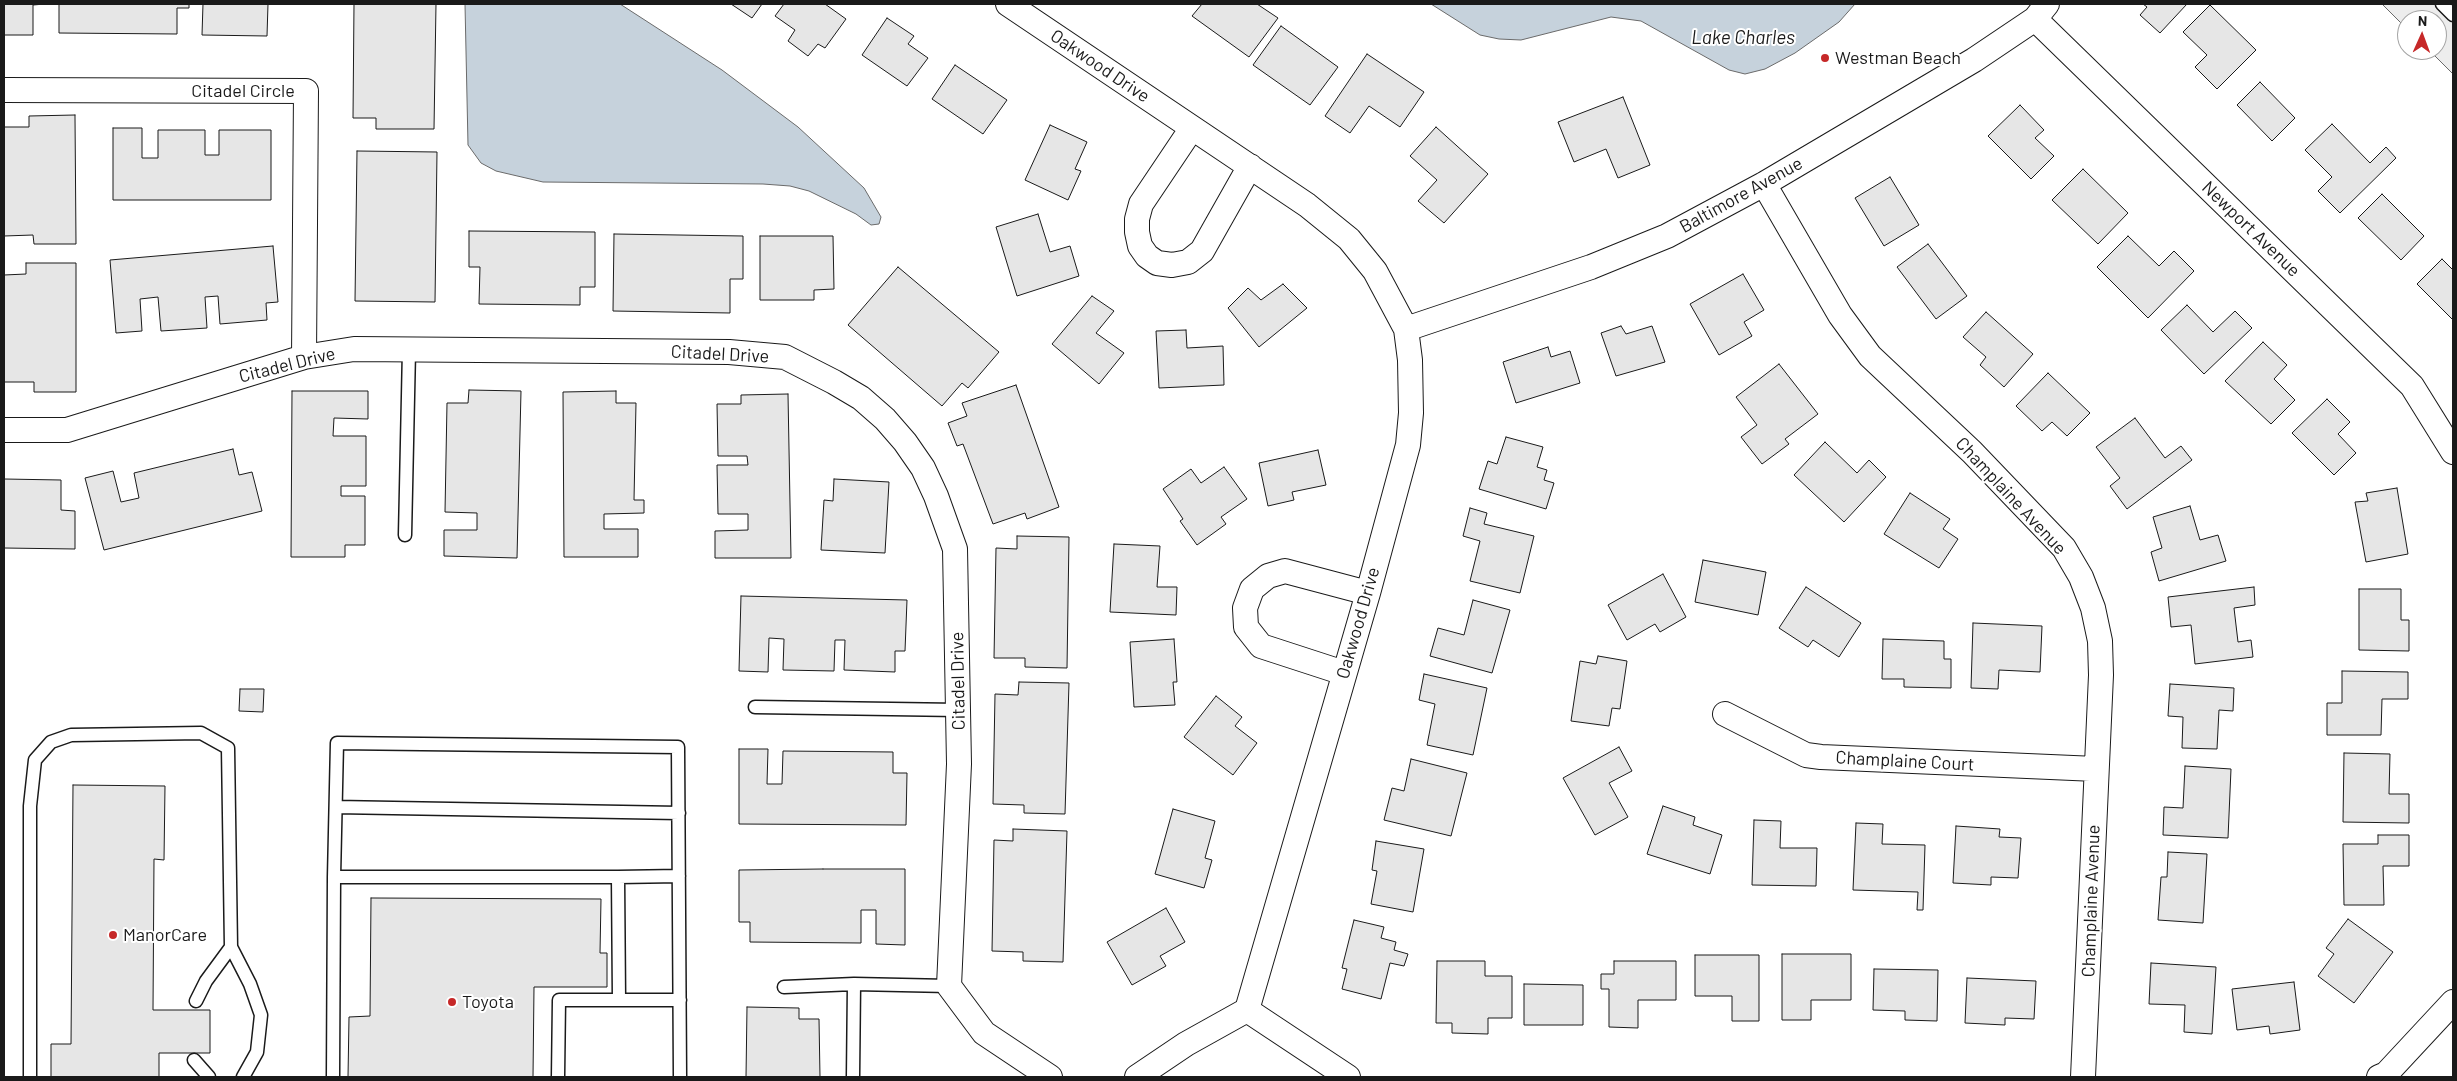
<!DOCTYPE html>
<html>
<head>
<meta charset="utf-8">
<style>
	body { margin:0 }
	#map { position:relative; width:2457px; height:1081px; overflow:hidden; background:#fff; font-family:Barlow,sans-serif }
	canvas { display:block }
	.frame { position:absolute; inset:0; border:5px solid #1a1a1a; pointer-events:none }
	.north { position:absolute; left:2397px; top:10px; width:50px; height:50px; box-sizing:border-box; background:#fff; border:1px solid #a3a3a3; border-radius:50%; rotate:2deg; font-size:14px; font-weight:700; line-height:20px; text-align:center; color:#1a1a1a }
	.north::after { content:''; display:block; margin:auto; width:18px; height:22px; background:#c62828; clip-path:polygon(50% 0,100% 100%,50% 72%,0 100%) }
</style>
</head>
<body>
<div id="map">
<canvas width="2457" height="1081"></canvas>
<div class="frame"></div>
<div class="north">N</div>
</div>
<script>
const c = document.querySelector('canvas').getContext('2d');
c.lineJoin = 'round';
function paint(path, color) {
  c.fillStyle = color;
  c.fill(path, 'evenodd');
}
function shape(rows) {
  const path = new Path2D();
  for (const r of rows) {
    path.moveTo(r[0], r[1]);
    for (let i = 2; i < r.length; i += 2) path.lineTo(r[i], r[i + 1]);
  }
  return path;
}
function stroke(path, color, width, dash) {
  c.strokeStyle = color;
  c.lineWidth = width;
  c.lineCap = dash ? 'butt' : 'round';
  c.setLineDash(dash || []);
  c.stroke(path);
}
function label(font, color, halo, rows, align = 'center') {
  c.font = font + ' Barlow,sans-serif';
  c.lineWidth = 4;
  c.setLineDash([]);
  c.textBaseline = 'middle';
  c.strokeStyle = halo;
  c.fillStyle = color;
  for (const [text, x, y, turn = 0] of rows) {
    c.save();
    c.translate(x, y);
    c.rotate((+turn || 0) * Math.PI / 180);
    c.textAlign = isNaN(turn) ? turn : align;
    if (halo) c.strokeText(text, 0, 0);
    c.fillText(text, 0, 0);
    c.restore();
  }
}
const parking = shape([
	[2382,4,2453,4,2453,74,2429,50,2437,50,2437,20,2407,20,2407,29,2382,4]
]);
const water = shape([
	[465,4,620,4,722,70,798,127,864,188,881,217,879,224,871,225,856,214,809,191,790,186,763,184,543,182,496,171,481,163,468,145,465,4],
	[1431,4,1855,4,1839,22,1795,53,1765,69,1745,74,1729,70,1641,21,1611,17,1521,40,1499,39,1480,35,1431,4]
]);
const building = shape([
	[4,4,45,4,33,5,33,35,4,35,4,4],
	[59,4,189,4,189,8,177,8,177,34,59,33,59,4],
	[203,4,268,4,267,36,202,35,203,4],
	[354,4,436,4,434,129,376,129,376,118,353,118,354,4],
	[731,4,762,4,752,18,731,4],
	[784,4,825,4,846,19,825,48,818,44,808,56,788,41,795,30,775,16,784,4],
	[1202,4,1257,4,1278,18,1249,57,1192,16,1202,4],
	[2143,4,2187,4,2160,33,2140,15,2147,7,2143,4],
	[2210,5,2256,50,2217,89,2195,67,2207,55,2183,32,2210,5],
	[887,18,914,36,908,44,928,58,907,86,862,55,887,18],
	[1281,26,1338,67,1310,105,1253,65,1281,26],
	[1367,54,1424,92,1400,127,1369,106,1350,133,1325,116,1367,54],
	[955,65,1007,100,983,134,932,99,955,65],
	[2260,82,2295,118,2272,141,2237,105,2260,82],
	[1623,97,1650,165,1618,178,1606,149,1574,162,1558,122,1623,97],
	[2020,105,2044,130,2035,138,2054,156,2031,179,1988,136,2020,105],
	[75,115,76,244,34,244,33,235,4,236,4,127,29,127,29,116,75,115],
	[2332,124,2370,163,2386,147,2396,158,2340,213,2318,191,2332,177,2305,150,2332,124],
	[1050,125,1087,142,1075,169,1081,171,1068,200,1025,180,1050,125],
	[1436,127,1488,174,1444,223,1418,201,1437,180,1410,156,1436,127],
	[113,128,142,128,142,158,158,158,158,130,205,130,205,155,219,155,219,130,271,130,271,200,113,200,113,128],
	[357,151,437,152,435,302,355,301,357,151],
	[2083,169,2128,213,2098,244,2052,200,2083,169],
	[1890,177,1919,225,1884,246,1855,198,1890,177],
	[2382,194,2424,236,2401,260,2358,218,2382,194],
	[1038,214,1050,252,1070,246,1079,276,1017,296,996,227,1038,214],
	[469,231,595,232,595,287,580,287,580,305,479,304,480,267,469,267,469,231],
	[614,234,743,236,743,279,730,279,730,313,613,311,614,234],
	[760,236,833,236,834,289,814,290,814,300,760,300,760,236],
	[2128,236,2159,266,2174,251,2194,271,2148,318,2097,267,2128,236],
	[1928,244,1967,296,1936,319,1897,267,1928,244],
	[273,246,278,302,266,303,267,320,220,324,218,296,205,297,207,328,161,331,158,297,140,299,142,331,116,333,110,260,273,246],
	[2442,259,2453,270,2453,320,2417,284,2442,259],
	[26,263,76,263,76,392,34,392,34,382,4,382,4,275,26,274,26,263],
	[898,267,999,352,968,388,962,383,942,406,848,325,898,267],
	[1743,274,1764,310,1744,322,1752,336,1719,355,1690,304,1743,274],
	[1283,284,1307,308,1259,347,1228,308,1248,288,1261,300,1283,284],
	[1092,296,1114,311,1096,333,1124,353,1099,384,1052,344,1092,296],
	[2187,305,2213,332,2235,311,2252,328,2204,374,2161,330,2187,305],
	[1986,312,2033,354,2004,387,1980,365,1986,357,1963,337,1986,312],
	[1621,326,1626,334,1652,326,1665,362,1616,376,1601,333,1621,326],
	[1186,330,1187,348,1223,346,1224,385,1159,388,1156,331,1186,330],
	[2263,342,2287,365,2274,379,2295,400,2271,424,2225,381,2263,342],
	[1548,347,1551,357,1570,351,1580,383,1516,403,1503,362,1548,347],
	[1779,364,1818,414,1785,439,1789,444,1762,464,1741,437,1757,425,1736,397,1779,364],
	[2048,373,2090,413,2067,436,2052,422,2042,431,2016,406,2048,373],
	[1016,385,1059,507,1027,519,1025,513,993,524,963,444,957,446,948,423,967,416,962,403,1016,385],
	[469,390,521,391,517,558,444,556,444,530,477,530,477,513,445,512,447,403,468,403,469,390],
	[292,391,368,391,368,419,334,418,333,436,366,436,366,486,341,486,341,496,365,496,365,545,345,545,345,557,291,557,292,391],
	[616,391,616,403,636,403,634,500,644,500,644,513,604,514,604,529,638,529,638,557,564,557,563,392,616,391],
	[788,394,791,558,715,558,715,531,748,530,748,514,718,514,717,465,748,465,747,456,718,456,717,404,741,404,741,395,788,394],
	[2327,399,2350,422,2338,434,2356,453,2334,475,2292,433,2327,399],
	[2135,418,2165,458,2181,446,2192,460,2127,509,2110,486,2120,478,2096,447,2135,418],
	[1506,437,1543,447,1537,467,1547,470,1544,480,1554,483,1546,509,1479,489,1488,461,1497,464,1506,437],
	[1825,442,1857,473,1869,460,1886,477,1844,522,1794,475,1825,442],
	[233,449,239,475,252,472,262,511,104,550,85,478,113,471,121,502,139,498,134,473,233,449],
	[1318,450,1326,485,1292,492,1294,500,1268,506,1259,463,1318,450],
	[1224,467,1247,499,1221,517,1226,524,1197,545,1180,521,1183,519,1163,489,1191,469,1201,483,1224,467],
	[4,479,61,480,61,510,75,511,75,549,4,548,4,479],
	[834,479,889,482,885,553,821,550,824,500,833,501,834,479],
	[2397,488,2408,554,2366,562,2355,502,2368,501,2366,493,2397,488],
	[1910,493,1950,519,1943,529,1958,539,1939,568,1884,534,1910,493],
	[2190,506,2200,540,2218,535,2226,561,2159,581,2151,552,2162,548,2153,517,2190,506],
	[1470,508,1487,513,1484,524,1534,536,1520,593,1470,581,1480,541,1463,536,1470,508],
	[1017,536,1069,537,1067,668,1025,667,1025,658,994,658,996,548,1017,549,1017,536],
	[1114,544,1160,546,1157,587,1177,587,1176,615,1110,612,1114,544],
	[1703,560,1766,572,1758,615,1695,602,1703,560],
	[1663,574,1686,617,1660,632,1655,624,1627,640,1608,605,1663,574],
	[1806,587,1861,623,1839,657,1813,640,1808,647,1779,628,1806,587],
	[2254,587,2255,605,2234,608,2238,642,2251,640,2253,657,2195,664,2191,625,2171,627,2168,597,2254,587],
	[2359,589,2401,589,2401,620,2409,620,2409,651,2359,650,2359,589],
	[741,596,907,600,905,651,895,651,895,672,844,670,845,640,835,640,834,671,783,670,784,639,769,638,768,672,739,671,741,596],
	[1473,600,1510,610,1492,673,1430,656,1438,628,1464,635,1473,600],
	[1973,623,2042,626,2040,672,1999,670,1998,689,1971,688,1973,623],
	[1174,639,1177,682,1173,682,1175,705,1134,707,1130,642,1174,639],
	[1883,639,1944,641,1944,659,1951,659,1951,688,1904,687,1904,679,1882,679,1883,639],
	[1598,656,1627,661,1620,709,1612,708,1609,726,1571,721,1580,661,1596,664,1598,656],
	[2342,671,2408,672,2408,699,2382,699,2381,735,2327,735,2327,703,2342,703,2342,671],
	[1424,674,1487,688,1473,755,1427,745,1435,704,1419,700,1424,674],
	[1019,682,1069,683,1065,814,1024,813,1024,805,993,804,995,694,1018,695,1019,682],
	[2170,684,2234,688,2233,711,2219,710,2217,749,2182,748,2183,717,2168,716,2170,684],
	[240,689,264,689,263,712,239,711,240,689],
	[1216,696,1242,717,1235,726,1257,743,1233,775,1184,737,1216,696],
	[1619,747,1632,771,1609,783,1628,817,1595,835,1563,778,1619,747],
	[739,749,768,749,767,784,782,784,783,751,893,752,893,773,907,773,906,825,739,824,739,749],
	[2344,753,2390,754,2389,794,2409,794,2409,823,2343,822,2344,753],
	[1411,759,1467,773,1451,836,1384,820,1392,788,1404,791,1411,759],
	[2185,766,2231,769,2228,838,2163,835,2164,807,2183,808,2185,766],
	[73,785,165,786,164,860,154,859,153,1010,210,1010,210,1053,159,1053,159,1077,51,1077,51,1044,71,1044,73,785],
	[1663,806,1695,817,1693,825,1722,835,1710,874,1647,854,1663,806],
	[1173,809,1215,821,1205,858,1212,860,1204,888,1155,874,1173,809],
	[1754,820,1781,821,1780,848,1817,848,1816,886,1752,885,1754,820],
	[1856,823,1883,824,1882,844,1925,845,1923,910,1917,910,1918,892,1853,890,1856,823],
	[1956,826,2000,829,1999,837,2021,838,2018,878,1991,877,1991,885,1953,883,1956,826],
	[1013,829,1067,831,1063,962,1023,961,1023,952,992,951,994,840,1013,841,1013,829],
	[2378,835,2409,835,2409,866,2383,866,2384,905,2344,905,2343,844,2378,844,2378,835],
	[1376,841,1424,849,1413,912,1371,904,1377,871,1372,870,1376,841],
	[2168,852,2207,854,2203,923,2158,920,2161,877,2167,877,2168,852],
	[823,869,905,869,905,945,876,944,876,910,861,910,861,943,750,942,750,922,739,922,739,870,823,869],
	[371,898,601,899,600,953,607,953,607,987,534,987,533,1077,348,1077,349,1017,370,1016,371,898],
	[1166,908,1185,942,1160,956,1166,966,1132,985,1107,942,1166,908],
	[2348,919,2393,952,2354,1003,2318,976,2334,954,2326,948,2348,919],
	[1354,920,1384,927,1381,938,1396,942,1394,950,1408,954,1404,966,1390,963,1381,999,1342,989,1347,969,1342,968,1354,920],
	[1782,954,1851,954,1851,1000,1811,1000,1811,1020,1782,1020,1782,954],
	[1695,955,1759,955,1759,1021,1732,1021,1732,996,1695,996,1695,955],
	[1437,961,1485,961,1485,976,1512,976,1512,1018,1488,1018,1488,1034,1452,1033,1452,1023,1436,1023,1437,961],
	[1614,961,1676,961,1676,1000,1638,1000,1638,1028,1609,1027,1609,989,1601,989,1601,974,1614,974,1614,961],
	[2151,963,2216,967,2212,1034,2184,1032,2185,1005,2149,1004,2151,963],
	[1874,969,1938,970,1937,1021,1905,1020,1905,1011,1873,1010,1874,969],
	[1967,978,2036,981,2034,1019,2005,1018,2005,1025,1965,1023,1967,978],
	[2294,982,2300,1030,2270,1034,2269,1026,2237,1030,2232,989,2294,982],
	[1524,984,1583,985,1583,1025,1524,1025,1524,984],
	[747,1007,799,1008,799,1019,819,1019,820,1077,746,1077,747,1007]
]);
const lane = shape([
	[2442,4,2453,15],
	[405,535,409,350],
	[755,707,959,710],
	[336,807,679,813],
	[618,877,679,876],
	[784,987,854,984,949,986],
	[619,1000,680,1000],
	[196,1001,206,981,231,947],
	[194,1060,209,1077],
	[30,1077,30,806,35,760,51,742,71,735,201,733,228,748,231,947,250,984,261,1015,257,1052,243,1077],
	[333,1077,334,877],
	[558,1077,559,1000,619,1000,618,877,334,877,337,743,678,747,680,1077],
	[853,1077,854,984]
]);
const street = shape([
	[1008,4,1307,205,1349,239,1375,271,1406,329,1410,360,1411,413,1408,445,1368,593,1247,1010,1186,1044,1137,1077],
	[2035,19,2412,386,2453,452],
	[4,90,306,91,304,357],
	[1192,128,1141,204,1137,219,1137,232,1140,246,1147,256,1157,263,1172,265,1188,262,1202,251,1250,166],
	[1764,184,1840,315,1870,356,1972,452,2064,548,2081,577,2093,608,2100,641,2101,675,2083,1077],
	[1406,329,1591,267,1667,236,1764,184,1974,60,2035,19,2047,4],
	[4,430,67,430,304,357,354,349,729,352,785,357,834,382,861,398,885,419,905,442,923,468,936,496,955,549,959,764,949,986,984,1033,1050,1077],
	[1344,673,1261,646,1246,627,1245,608,1252,589,1268,576,1285,571,1368,593],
	[1725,714,1806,755,1821,757,2096,769],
	[1247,1010,1348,1077],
	[2379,1077,2386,1074,2453,1002]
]);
const markers = [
	[1825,58,5,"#c62828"],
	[113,935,5,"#c62828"],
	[452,1002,5,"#c62828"]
];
const poiNames = [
	["Westman Beach",1835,58],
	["ManorCare",123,935],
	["Toyota",462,1002]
];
const streetNames = [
	["Oakwood Drive",1100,66,34],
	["Citadel Circle",243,91],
	["Baltimore Avenue",1741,195,-29],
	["Newport Avenue",2251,229,44],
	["Citadel Drive",720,354,3],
	["Citadel Drive",287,365,-14],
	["Champlaine Avenue",2011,496,47],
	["Oakwood Drive",1358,623,-74],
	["Citadel Drive",958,681,-91],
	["Champlaine Court",1905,761,3],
	["Champlaine Avenue",2091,901,-88]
];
const waterNames = [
	["Lake Charles",1743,38]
];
paint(parking, '#ededed');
stroke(parking, '#6a6a6a', 1);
paint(water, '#c6d2dc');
stroke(water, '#6a6a6a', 1);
paint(building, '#e6e6e6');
stroke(building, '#1a1a1a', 1);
stroke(lane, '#1a1a1a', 15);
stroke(street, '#1a1a1a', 26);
stroke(lane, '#fff', 12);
stroke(street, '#fff', 24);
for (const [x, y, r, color] of markers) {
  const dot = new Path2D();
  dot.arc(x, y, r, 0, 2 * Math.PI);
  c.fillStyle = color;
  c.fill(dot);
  stroke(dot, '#fff', 2);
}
label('18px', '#1a1a1a', '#fff', poiNames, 'left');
label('18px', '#1a1a1a', '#fff', streetNames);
label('italic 19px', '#1a1a1a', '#fff', waterNames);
</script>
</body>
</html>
